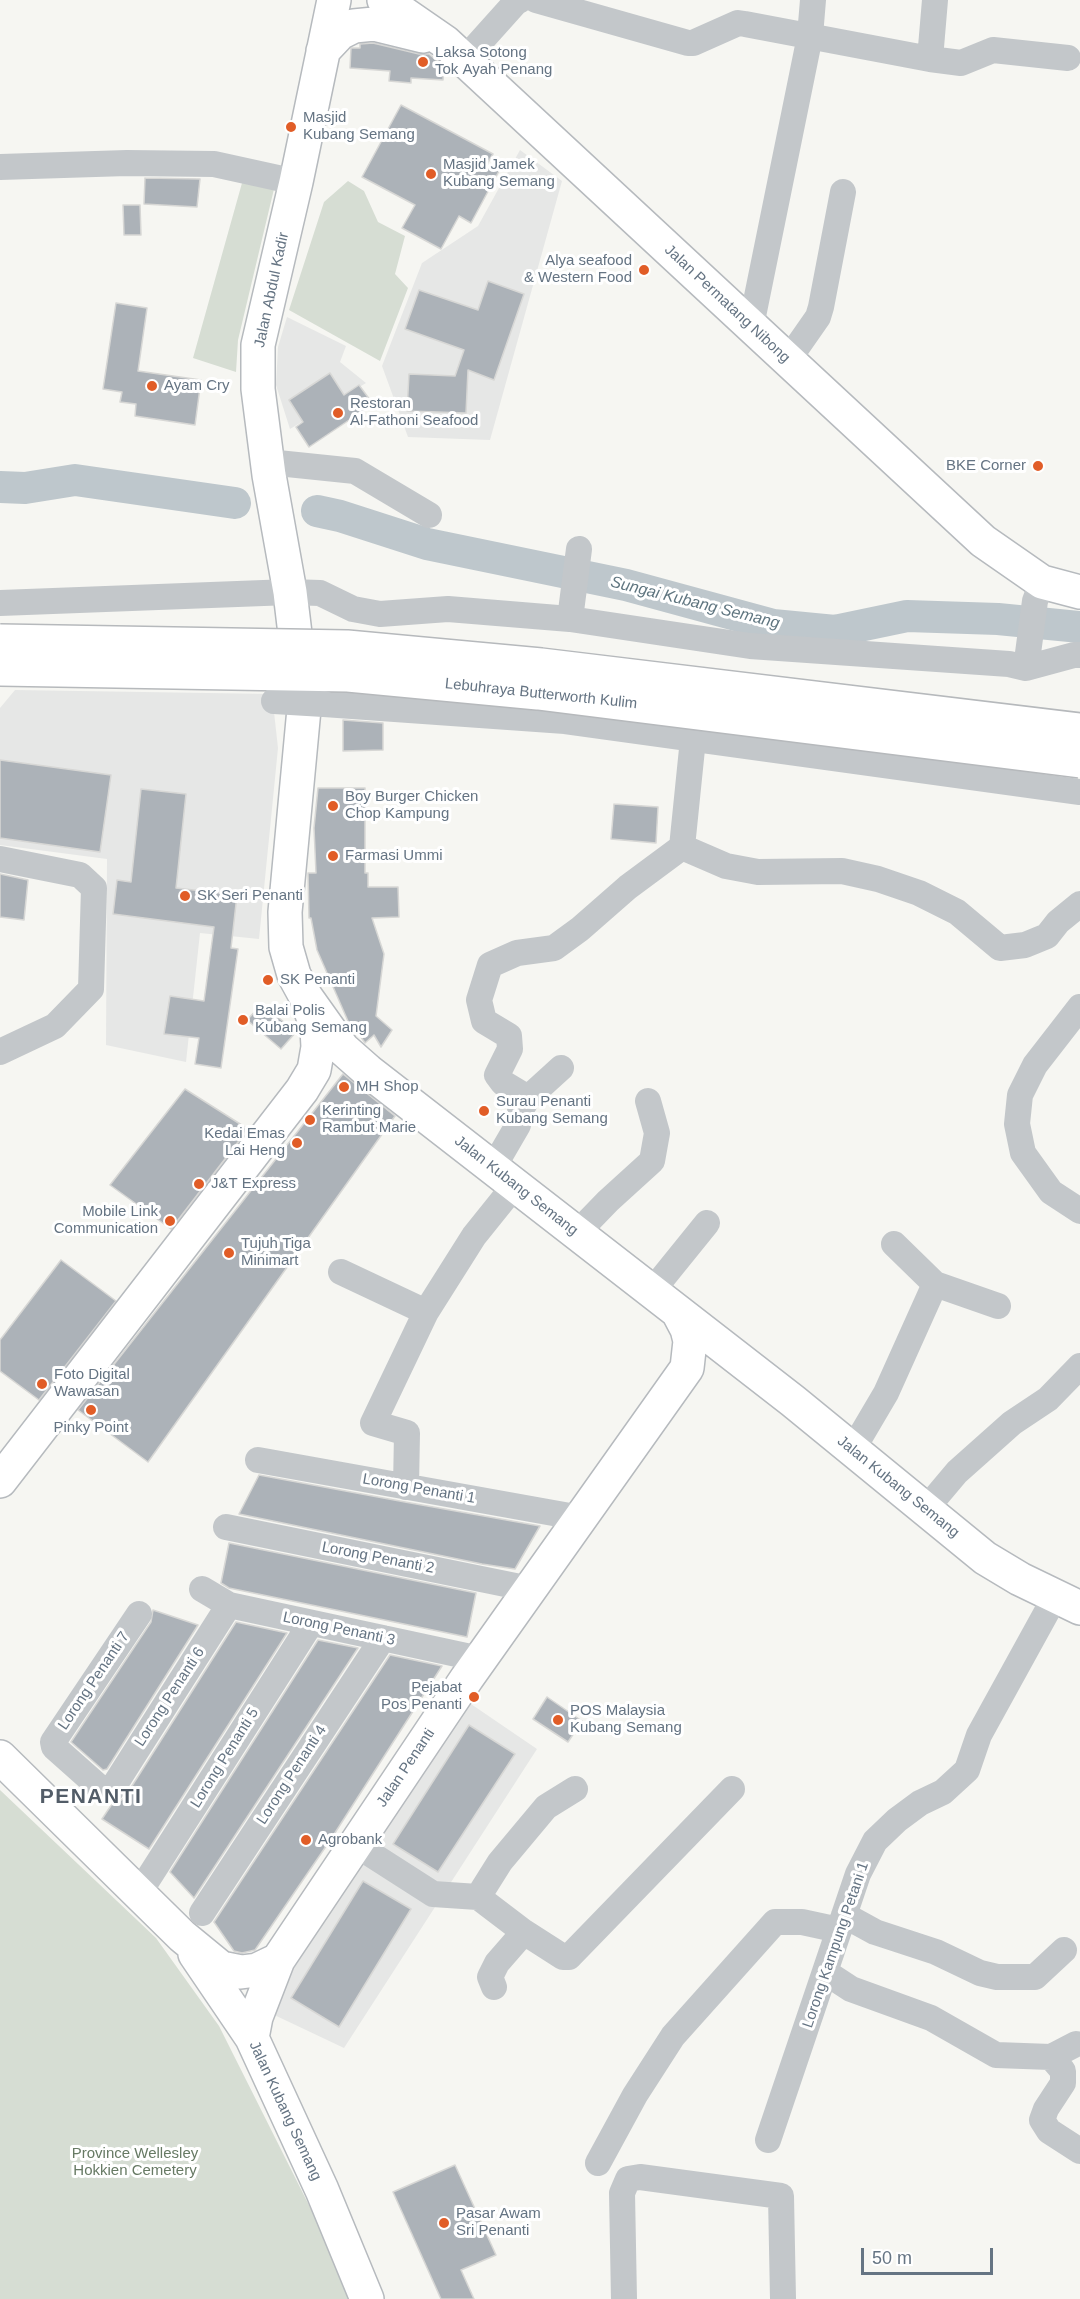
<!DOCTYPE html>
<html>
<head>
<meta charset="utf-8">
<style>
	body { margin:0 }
	#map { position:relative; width:1080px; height:2299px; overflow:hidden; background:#f6f6f2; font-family:Helvetica,sans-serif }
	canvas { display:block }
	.scale { position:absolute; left:861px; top:2248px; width:132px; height:27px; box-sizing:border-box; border:3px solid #657483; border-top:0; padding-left:8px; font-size:18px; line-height:21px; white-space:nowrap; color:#657483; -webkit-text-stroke:4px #fff; paint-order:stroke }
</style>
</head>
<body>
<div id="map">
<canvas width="1080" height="2299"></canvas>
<div class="scale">50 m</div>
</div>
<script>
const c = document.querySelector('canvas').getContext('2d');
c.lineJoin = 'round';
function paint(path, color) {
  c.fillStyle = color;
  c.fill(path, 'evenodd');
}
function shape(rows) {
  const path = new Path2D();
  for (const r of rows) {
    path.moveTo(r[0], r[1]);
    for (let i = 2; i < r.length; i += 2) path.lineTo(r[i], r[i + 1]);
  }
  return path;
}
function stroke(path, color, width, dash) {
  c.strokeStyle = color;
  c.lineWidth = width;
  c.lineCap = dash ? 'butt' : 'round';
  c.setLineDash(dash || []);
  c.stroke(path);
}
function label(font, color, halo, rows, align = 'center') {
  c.font = font + ' Helvetica,sans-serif';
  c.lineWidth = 6;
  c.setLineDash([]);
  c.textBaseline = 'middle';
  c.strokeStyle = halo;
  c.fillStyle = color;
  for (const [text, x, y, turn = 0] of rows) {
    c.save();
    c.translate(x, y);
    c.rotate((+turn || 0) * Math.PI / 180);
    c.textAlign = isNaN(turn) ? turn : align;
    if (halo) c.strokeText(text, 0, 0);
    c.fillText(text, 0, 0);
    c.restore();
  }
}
const built = shape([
	[520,150,562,181,490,440,408,437,382,366,422,263,478,226],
	[287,317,346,346,340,362,366,383,290,429,276,385,278,347],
	[15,690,272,694,278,748,259,939,200,933,186,1062,106,1045,107,859,0,845,0,708],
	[468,1702,537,1749,344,2048,268,2012,290,1965]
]);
const green = shape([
	[348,181,364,191,378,222,405,236,395,274,408,288,380,361,289,310,324,202],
	[242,183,274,189,238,340,236,372,193,358],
	[0,1790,156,1938,219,2026,337,2261,348,2299,0,2299]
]);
const river = shape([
	[0,487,25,488,75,480,235,503],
	[317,511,340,516,427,544,626,585,773,625,835,631,907,616,998,619,1080,627]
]);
const building = shape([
	[373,43,419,54,429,54,444,67,443,80,411,78,411,83,389,81,390,71,350,68,351,48,360,48,360,44,373,43],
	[401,105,493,154,487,164,499,171,471,223,459,216,441,249,402,228,415,205,362,177,401,105],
	[145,178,200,179,197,207,144,204,145,178],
	[123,205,140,205,141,235,124,235,123,205],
	[488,281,524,294,494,380,468,370,466,413,407,411,409,374,455,376,464,350,405,329,419,290,478,310,488,281],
	[116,303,147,308,138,371,201,380,195,425,135,416,136,404,120,402,122,392,103,389,116,303],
	[330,373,344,395,359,385,373,404,309,447,296,427,303,422,289,400,330,373],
	[343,720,383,723,383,750,343,751,343,720],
	[0,760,111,775,100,852,0,838,0,760],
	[318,788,365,788,365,873,368,873,368,887,398,887,399,917,372,918,384,954,376,1016,392,1030,381,1047,374,1035,365,1043,357,1031,355,1033,351,1028,317,950,311,918,309,918,308,873,316,873,314,828,318,788],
	[141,789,186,794,176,888,237,895,231,948,238,949,221,1068,195,1064,199,1038,164,1034,170,996,204,1001,214,927,113,914,117,880,131,882,141,789],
	[614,804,658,807,656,843,611,839,614,804],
	[0,874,28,880,24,920,0,917,0,874],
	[262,1004,296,1032,281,1049,247,1020,262,1004],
	[343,1074,395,1116,148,1462,78,1410,343,1074],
	[185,1089,248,1129,171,1229,110,1185,185,1089],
	[61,1260,116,1301,39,1400,0,1371,0,1340,61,1260],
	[259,1475,405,1502,540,1526,515,1569,482,1564,239,1514,259,1475],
	[229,1543,476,1593,467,1637,229,1588,221,1583,229,1543],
	[153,1610,198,1625,107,1769,103,1770,71,1742,151,1622,153,1610],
	[236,1622,287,1633,149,1849,102,1819,112,1804,119,1802,125,1797,236,1622],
	[318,1640,358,1648,194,1898,170,1872,318,1640],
	[390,1655,442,1666,331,1839,255,1950,242,1953,234,1951,214,1922,390,1655],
	[547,1697,582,1721,568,1742,533,1719,547,1697],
	[469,1725,515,1754,438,1872,393,1844,469,1725],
	[363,1881,411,1909,339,2027,291,1998,363,1881],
	[455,2165,496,2255,461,2270,474,2299,441,2299,393,2192,455,2165]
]);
const minor = shape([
	[536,0,688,43,693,43,738,23,745,24,930,59,961,63,993,50,1068,58],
	[930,59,935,0],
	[464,60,516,2,520,0],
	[0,167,127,163,214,164,296,182],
	[751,326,810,36,813,0],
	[788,360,818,317,821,307,843,192],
	[268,462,355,471,429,515],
	[0,603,290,592,320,593,353,609,380,614,448,609,570,619,750,646,1009,664,1026,668,1074,655,1080,655],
	[570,619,579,549],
	[1026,668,1035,601,1042,582],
	[324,704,565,721,1080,792],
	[682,847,726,866,758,872,842,871,878,879,919,893,957,912,1000,948,1025,945,1047,936,1058,922,1080,904],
	[0,859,80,875,94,888,91,989,55,1026,0,1052],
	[1080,1007,1035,1065,1020,1095,1017,1124,1023,1153,1051,1192,1080,1211],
	[528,1098,561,1068],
	[493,1168,518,1125,520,1111,528,1098,503,1083,497,1075,510,1049,509,1036,484,1021,479,1000,490,965,517,953,554,948,580,929,628,887,682,847,693,739],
	[577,1233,608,1201,652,1161,657,1133,648,1101],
	[341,1272,426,1312],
	[935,1284,998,1306],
	[652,1291,707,1223],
	[853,1449,886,1393,935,1284,894,1244],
	[258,1460,581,1518],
	[406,1487,407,1433,373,1423,426,1312,474,1236,515,1185],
	[925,1510,957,1472,1012,1423,1048,1399,1080,1366],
	[226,1527,530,1589],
	[202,1589,229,1605,480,1659],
	[139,1614,53,1742,54,1747,99,1787,112,1789,229,1605],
	[355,1844,433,1894,478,1897,524,1932,563,1957,569,1957,732,1789],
	[139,1893,311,1623],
	[478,1897,500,1862,546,1807,575,1789],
	[202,1913,383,1638],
	[844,1915,875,1932,936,1952,980,1973,997,1977,1035,1977,1064,1950],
	[825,1972,851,1989,931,2018,996,2055,1051,2057,1076,2044],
	[494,1987,490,1977,497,1963,524,1932],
	[1051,2057,1063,2071,1063,2083,1046,2109,1042,2120,1049,2131,1080,2151],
	[768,2140,858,1874,875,1841,897,1820,920,1803,943,1792,967,1770,979,1735,1055,1597],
	[598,2163,635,2095,673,2036,775,1922,802,1922,839,1930],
	[624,2299,622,2193,628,2179,640,2177,781,2196,783,2299]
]);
const major = shape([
	[334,0,296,182,258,345,258,389,269,475,290,592,304,709,285,912,286,947,294,975,306,997,343,1049,368,1071,793,1401,985,1558,1020,1579,1080,1608],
	[384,0,445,42,983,541,1042,582,1080,592],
	[323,51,340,33,354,26,374,24,423,36],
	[0,1481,302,1090,314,1070,318,1047,317,1029,310,1008],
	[0,1757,182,1936,221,1968,241,1972,257,1970,278,1960,467,1678,687,1368,690,1341,687,1329,678,1312],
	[195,1954,252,2038,322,2190,367,2299],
	[252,2038,256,2017,278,1960]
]);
const minorBridge = shape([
	[274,701,324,704]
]);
const highwayBridge = shape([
	[0,641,347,647,541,665,1080,730],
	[0,669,348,675,538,693,1080,761]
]);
const markers = [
	[423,62,6,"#e15d27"],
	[291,127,6,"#e15d27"],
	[431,174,6,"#e15d27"],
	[644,270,6,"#e15d27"],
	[152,386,6,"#e15d27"],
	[338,413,6,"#e15d27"],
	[1038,466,6,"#e15d27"],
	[333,806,6,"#e15d27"],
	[333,856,6,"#e15d27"],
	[185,896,6,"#e15d27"],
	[268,980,6,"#e15d27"],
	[243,1020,6,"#e15d27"],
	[344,1087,6,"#e15d27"],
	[484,1111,6,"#e15d27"],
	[310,1120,6,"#e15d27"],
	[297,1143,6,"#e15d27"],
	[199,1184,6,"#e15d27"],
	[170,1221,6,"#e15d27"],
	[229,1253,6,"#e15d27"],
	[42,1384,6,"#e15d27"],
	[91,1410,6,"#e15d27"],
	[474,1697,6,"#e15d27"],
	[558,1720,6,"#e15d27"],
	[306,1840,6,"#e15d27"],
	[444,2223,6,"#e15d27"]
];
const poiNames = [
	["Laksa Sotong",435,53],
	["Tok Ayah Penang",435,70],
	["Masjid",303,118],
	["Kubang Semang",303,135],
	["Masjid Jamek",443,165],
	["Kubang Semang",443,182],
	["Alya seafood",632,261,"right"],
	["& Western Food",632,278,"right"],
	["Ayam Cry",164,386],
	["Restoran",350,404],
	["Al-Fathoni Seafood",350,421],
	["BKE Corner",1026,466,"right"],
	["Boy Burger Chicken",345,797],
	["Chop Kampung",345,814],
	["Farmasi Ummi",345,856],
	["SK Seri Penanti",197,896],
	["SK Penanti",280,980],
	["Balai Polis",255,1011],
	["Kubang Semang",255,1028],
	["MH Shop",356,1087],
	["Surau Penanti",496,1102],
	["Kubang Semang",496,1119],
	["Kerinting",322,1111],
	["Rambut Marie",322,1128],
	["Kedai Emas",285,1134,"right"],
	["Lai Heng",285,1151,"right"],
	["J&T Express",211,1184],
	["Mobile Link",158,1212,"right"],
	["Communication",158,1229,"right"],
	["Tujuh Tiga",241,1244],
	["Minimart",241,1261],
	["Foto Digital",54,1375],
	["Wawasan",54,1392],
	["Pinky Point",91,1428,"center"],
	["Pejabat",462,1688,"right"],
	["Pos Penanti",462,1705,"right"],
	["POS Malaysia",570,1711],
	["Kubang Semang",570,1728],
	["Agrobank",318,1840],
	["Pasar Awam",456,2214],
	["Sri Penanti",456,2231]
];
const streetNames = [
	["Jalan Abdul Kadir",272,290,-78],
	["Jalan Permatang Nibong",727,304,43],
	["Lebuhraya Butterworth Kulim",541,694,6],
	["Jalan Kubang Semang",516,1186,38],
	["Jalan Kubang Semang",898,1487,39],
	["Lorong Penanti 1",419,1489,10],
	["Lorong Penanti 2",378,1558,11],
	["Lorong Penanti 3",339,1629,12],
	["Lorong Penanti 7",94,1681,-56],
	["Lorong Penanti 6",170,1697,-57],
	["Lorong Penanti 5",225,1758,-58],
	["Jalan Penanti",406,1768,-56],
	["Lorong Penanti 4",292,1775,-57],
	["Lorong Kampung Petani 1",836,1945,-71],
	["Jalan Kubang Semang",285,2111,65]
];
const parkNames = [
	["Province Wellesley",135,2154],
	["Hokkien Cemetery",135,2171]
];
const waterNames = [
	["Sungai Kubang Semang",695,603,14]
];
const districtNames = [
	["PENANTI",91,1797]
];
paint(built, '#e6e7e6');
paint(green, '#d6ddd3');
stroke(river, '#bec7cc', 32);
paint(building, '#acb2b8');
stroke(building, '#d7d7d5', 1.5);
stroke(major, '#b6babe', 36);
stroke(minor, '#c3c7ca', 26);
stroke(major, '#fff', 33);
stroke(highwayBridge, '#b6b9bc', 36, []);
stroke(minorBridge, '#c3c7ca', 26);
stroke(highwayBridge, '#fff', 33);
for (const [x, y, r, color] of markers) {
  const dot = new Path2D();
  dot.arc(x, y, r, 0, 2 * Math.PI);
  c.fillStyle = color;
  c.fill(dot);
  stroke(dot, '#fff', 2);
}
label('15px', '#657483', '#fff', poiNames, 'left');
label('15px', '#657483', '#fff', streetNames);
label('15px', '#677a64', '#fff', parkNames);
label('italic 16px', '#607680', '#fff', waterNames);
c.letterSpacing = '1.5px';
label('bold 21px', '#535d68', '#fff', districtNames);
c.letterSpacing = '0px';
</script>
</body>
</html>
